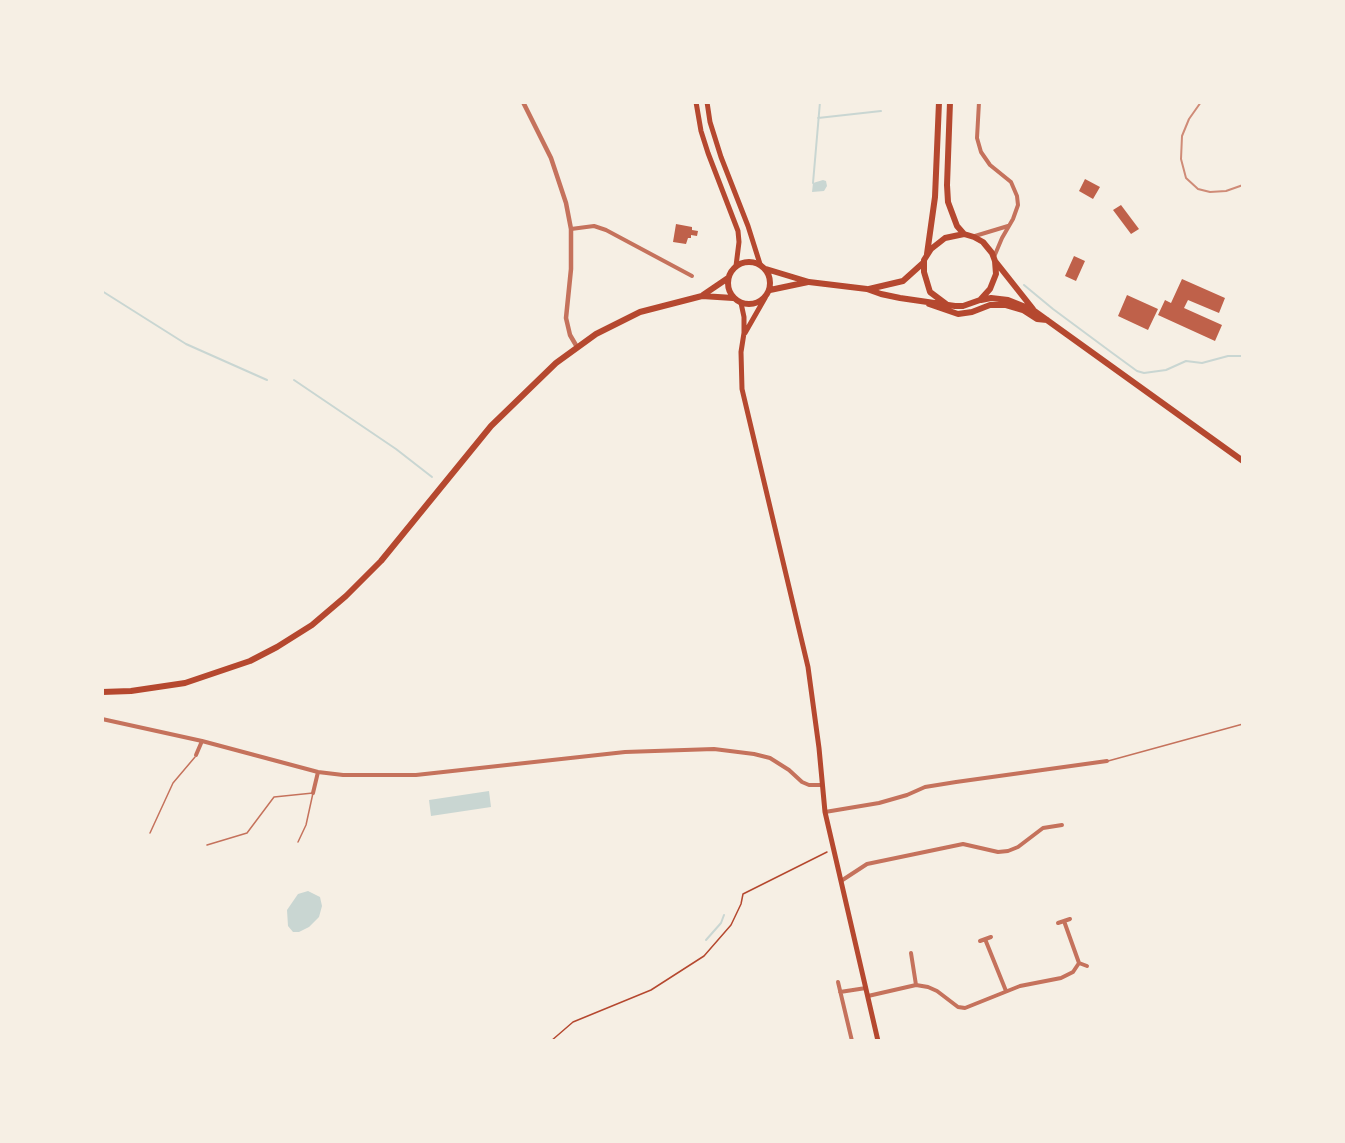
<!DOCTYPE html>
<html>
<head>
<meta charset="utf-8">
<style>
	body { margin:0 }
	#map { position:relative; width:1345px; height:1143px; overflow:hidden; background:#f6efe4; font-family:"Varela Round",sans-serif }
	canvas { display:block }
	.frame { position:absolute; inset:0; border:104px solid #f6efe4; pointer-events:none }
</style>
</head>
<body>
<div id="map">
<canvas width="1345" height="1143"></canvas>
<div class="frame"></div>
</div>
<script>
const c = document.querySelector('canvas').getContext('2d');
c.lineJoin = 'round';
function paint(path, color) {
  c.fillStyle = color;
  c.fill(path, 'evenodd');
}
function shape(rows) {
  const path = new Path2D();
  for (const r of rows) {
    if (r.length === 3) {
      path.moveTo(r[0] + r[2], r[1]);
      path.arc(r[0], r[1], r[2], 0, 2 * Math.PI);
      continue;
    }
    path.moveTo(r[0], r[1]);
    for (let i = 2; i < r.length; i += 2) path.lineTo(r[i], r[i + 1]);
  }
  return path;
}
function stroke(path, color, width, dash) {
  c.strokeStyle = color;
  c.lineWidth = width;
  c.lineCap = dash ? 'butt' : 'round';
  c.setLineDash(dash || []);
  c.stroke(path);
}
const water = shape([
	[823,180,826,181,827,186,824,191,812,192,813,183],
	[489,791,491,807,431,816,429,800],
	[308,891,320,897,322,906,319,917,309,927,299,932,293,932,288,926,287,910,298,894]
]);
const stream = shape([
	[818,118,881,111],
	[813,183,820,102],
	[1024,285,1053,309,1111,352,1137,371,1144,373,1166,370,1186,361,1202,363,1228,356,1243,356],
	[102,291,186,344,267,380],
	[294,380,396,449,432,477],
	[706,940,721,923,724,915]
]);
const building = shape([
	[1085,179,1100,187,1093,199,1079,191],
	[1121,205,1139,229,1131,234,1113,210],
	[676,224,692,227,692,230,698,231,697,236,691,235,691,238,688,238,686,244,673,242],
	[1074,256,1085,261,1076,281,1065,276],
	[1182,279,1225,298,1219,313,1188,300,1184,308,1222,325,1215,341,1158,315,1165,300,1171,303],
	[1127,295,1158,309,1148,330,1118,316]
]);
const path = shape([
	[551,1041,573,1022,651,990,704,956,731,925,741,904,743,894,827,852]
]);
const service = shape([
	[1108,761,1243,724],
	[150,833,173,783,195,757],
	[207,845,247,833,274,797,313,793,306,825,298,842]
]);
const minor = shape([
	[979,102,977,138,981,152,990,165,1011,182,1017,196,1018,205,1013,219,1002,238,994,257],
	[571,229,594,226,606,230,692,276],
	[975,236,1008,226],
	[102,719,202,741,318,772,343,775,416,775,625,752,714,749,754,754,770,758,789,770,802,782,809,785,821,785],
	[196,755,202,741],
	[313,793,318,772],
	[825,812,879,803,907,795,925,787,956,782,1107,761],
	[841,881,867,864,963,844,998,852,1008,851,1018,847,1043,828,1062,825],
	[1058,923,1070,919],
	[985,939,1006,991],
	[980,941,991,937],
	[911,953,916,985],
	[1079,963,1087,966],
	[838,982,852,1041],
	[840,992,866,988],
	[868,996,916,985,928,987,937,991,958,1007,965,1008,1020,986,1061,978,1073,972,1079,963,1064,921]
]);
const tertiary = shape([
	[523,102,551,158,566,203,571,229,571,269,566,318,570,335,577,347]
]);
const secondary = shape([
	[696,102,701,131,708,153,738,231,739,242,736,266],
	[707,102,710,122,721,157,748,226,760,264]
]);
const primary = shape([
	[741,303,744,317,744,333,741,352,742,389,808,667,819,748,825,812,878,1041],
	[745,333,765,298]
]);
const trunk = shape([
	[950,102,947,185,948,202,957,226,964,234],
	[927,254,935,197,939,102],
	[995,261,1033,309],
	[749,283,21],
	[766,269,809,282,867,289,881,294,900,298,955,306,963,306,980,300,990,289,996,274,995,261,992,253,983,242,974,237,964,234,945,238,931,249,924,260,924,272,930,292,946,304],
	[869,289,903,281,923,263],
	[770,290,808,282],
	[703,295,728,278],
	[981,300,991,298,1008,300,1033,310,1243,461],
	[929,304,958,314,972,312,990,305,1006,305,1023,310,1037,319,1047,320],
	[102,692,131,691,185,683,250,661,277,647,312,625,346,596,381,561,491,426,556,363,596,334,640,312,702,296,733,298]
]);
const rail = shape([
	[1201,102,1189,119,1182,136,1181,159,1186,178,1198,189,1210,192,1226,191,1243,185]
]);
paint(water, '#c9d6d2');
stroke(stream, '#c9d6d2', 2);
paint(building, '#bf614a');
stroke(path, '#b5482f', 1.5);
stroke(service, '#c5725c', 1.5);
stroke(minor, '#c5725c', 4);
stroke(tertiary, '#c5725c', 4.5);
stroke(secondary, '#b5482f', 5);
stroke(primary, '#b5482f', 5);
stroke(trunk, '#b5482f', 6);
stroke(rail, '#cf8b77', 2);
</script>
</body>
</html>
